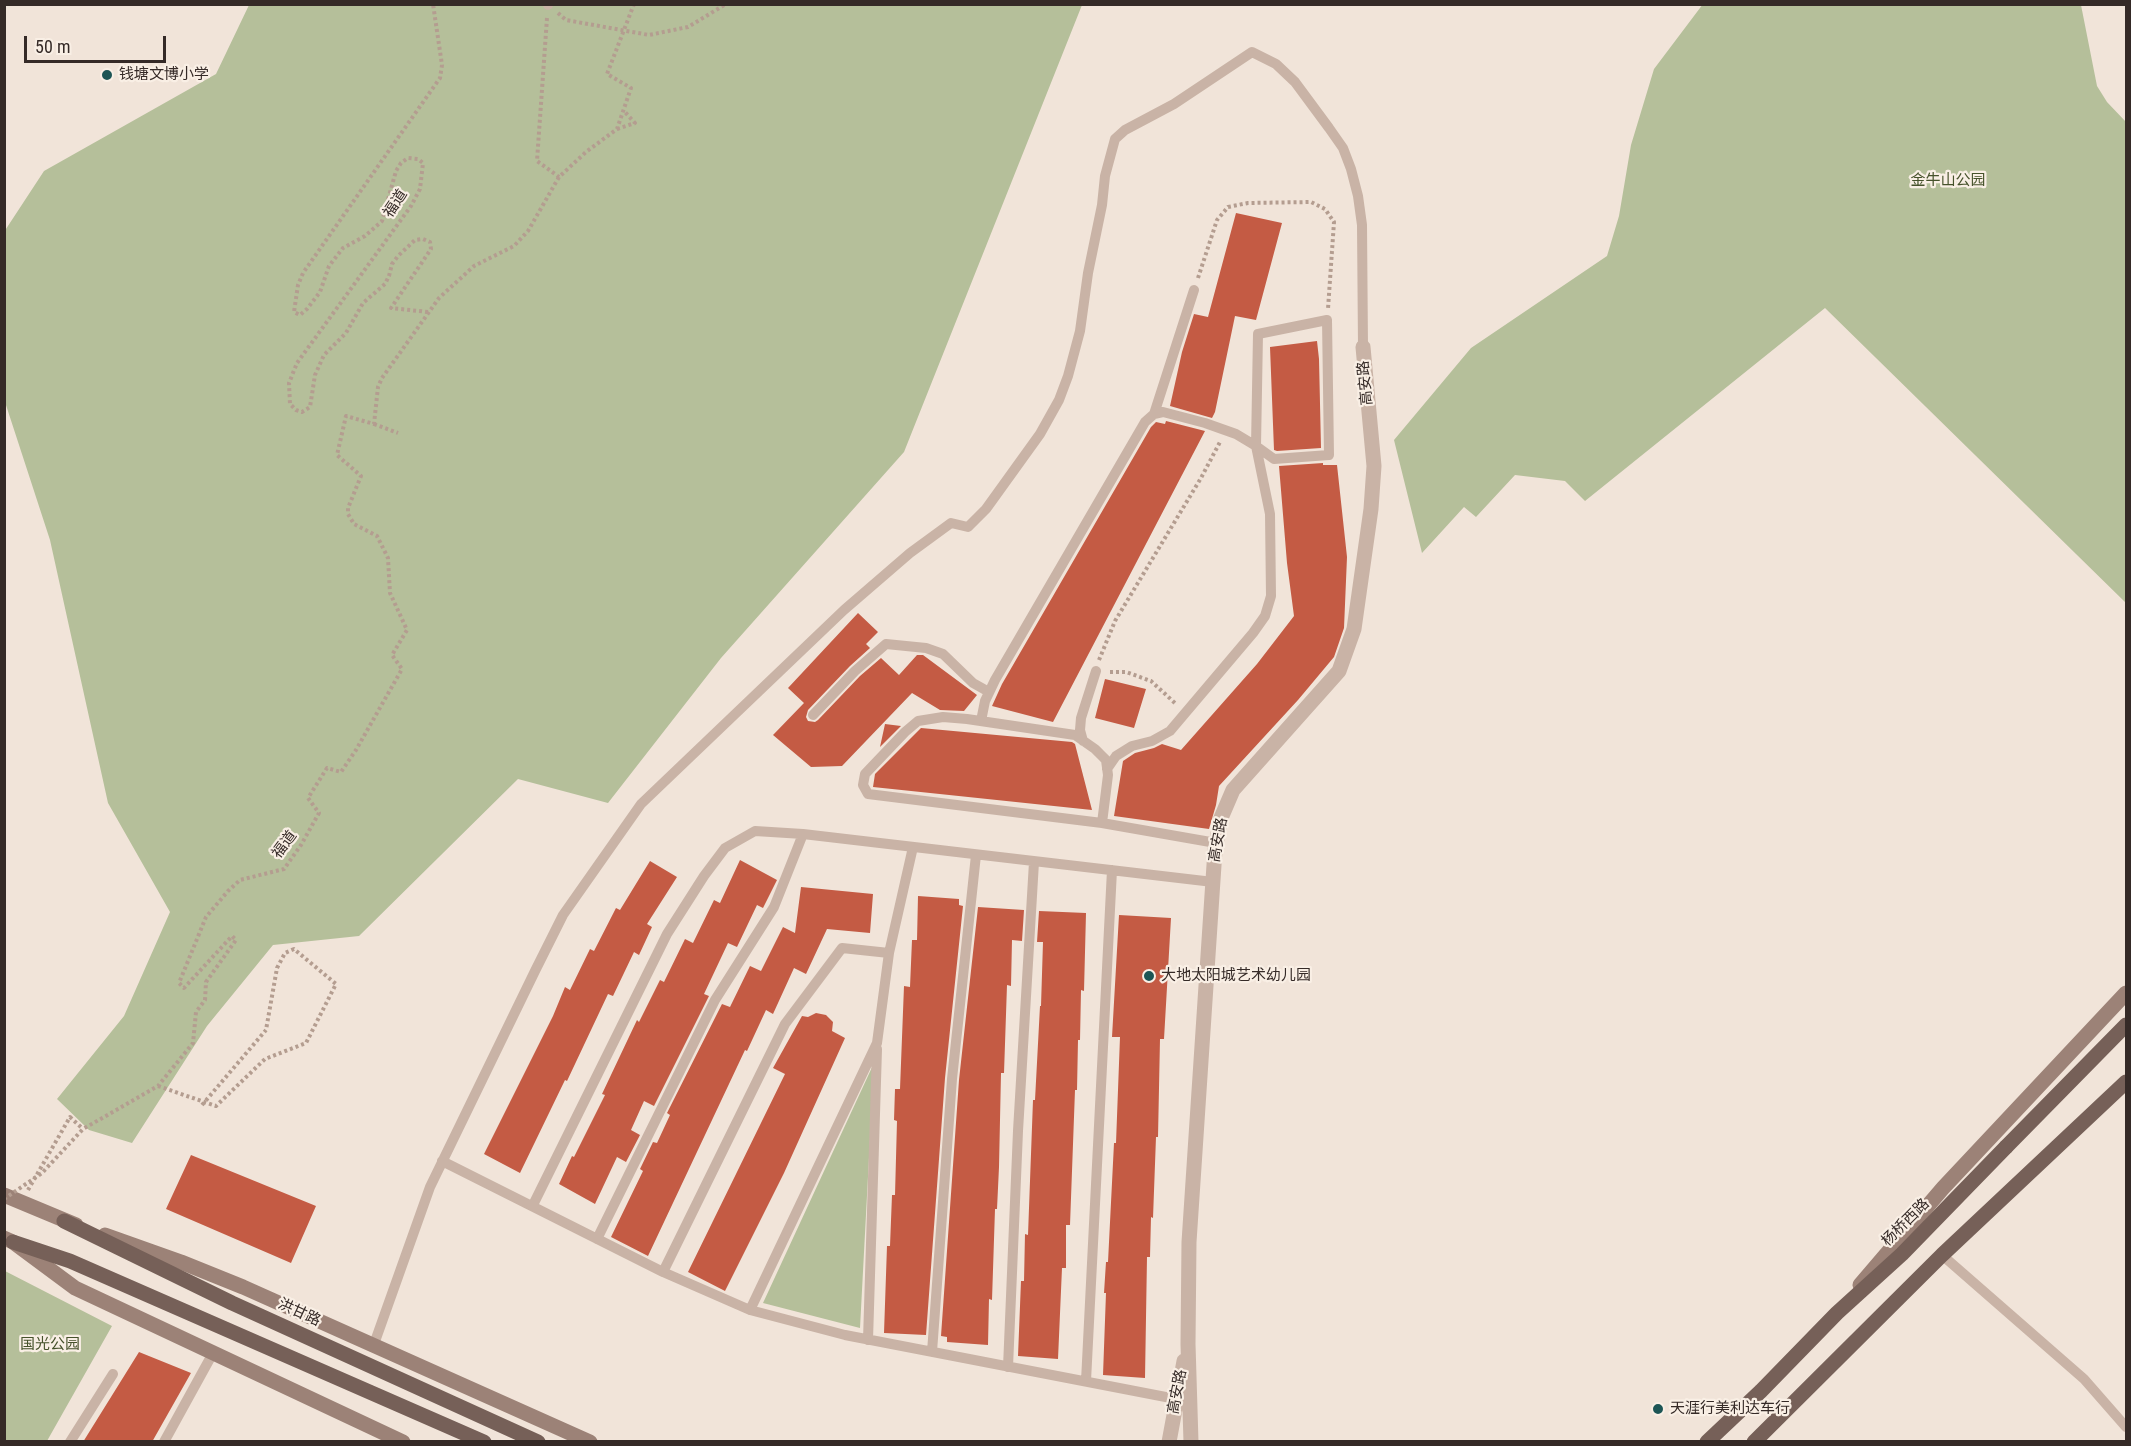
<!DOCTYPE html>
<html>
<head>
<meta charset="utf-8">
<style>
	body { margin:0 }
	#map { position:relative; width:2131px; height:1446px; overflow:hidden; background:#f1e4d9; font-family:"Roboto Condensed",sans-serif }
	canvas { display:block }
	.frame { position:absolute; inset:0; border:6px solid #352a27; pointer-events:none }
	.scale { position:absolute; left:24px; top:36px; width:142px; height:27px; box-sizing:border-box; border:3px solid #352a27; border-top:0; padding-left:8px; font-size:18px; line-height:21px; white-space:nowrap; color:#352a27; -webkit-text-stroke:4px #f9efe5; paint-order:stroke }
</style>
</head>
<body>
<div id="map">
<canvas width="2131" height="1446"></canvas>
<div class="frame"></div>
<div class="scale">50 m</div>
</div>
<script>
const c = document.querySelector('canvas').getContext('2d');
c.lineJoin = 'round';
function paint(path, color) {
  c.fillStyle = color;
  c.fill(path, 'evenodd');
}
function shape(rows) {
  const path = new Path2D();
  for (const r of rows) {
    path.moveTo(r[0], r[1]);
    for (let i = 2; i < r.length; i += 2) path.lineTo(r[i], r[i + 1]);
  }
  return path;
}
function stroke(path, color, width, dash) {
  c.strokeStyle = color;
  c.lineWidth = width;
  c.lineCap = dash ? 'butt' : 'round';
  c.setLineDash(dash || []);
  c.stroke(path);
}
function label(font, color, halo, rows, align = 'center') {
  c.font = font + ' "Roboto Condensed","Noto Sans SC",sans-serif';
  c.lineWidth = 4.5;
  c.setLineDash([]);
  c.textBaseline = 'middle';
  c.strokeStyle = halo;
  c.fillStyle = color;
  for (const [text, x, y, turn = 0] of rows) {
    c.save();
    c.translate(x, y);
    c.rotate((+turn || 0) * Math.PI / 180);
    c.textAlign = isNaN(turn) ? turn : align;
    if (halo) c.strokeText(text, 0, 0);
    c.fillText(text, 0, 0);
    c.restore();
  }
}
const green = shape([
	[1703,4,2081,5,2097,86,2107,102,2126,122,2126,603,1825,308,1585,501,1565,481,1515,475,1476,517,1464,507,1422,553,1394,440,1471,348,1607,256,1619,216,1631,145,1654,69],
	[249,5,1082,5,904,452,721,658,608,803,518,779,359,936,273,945,207,1026,132,1143,89,1130,57,1099,124,1016,170,912,108,803,50,540,5,402,4,232,44,171,216,74],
	[874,1063,860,1328,763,1303],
	[5,1271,112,1326,47,1441,5,1441]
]);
const building = shape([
	[1236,213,1282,223,1256,320,1235,316,1215,412,1212,418,1170,406,1182,352,1194,314,1208,317],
	[1317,341,1319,359,1321,448,1277,451,1274,450,1270,347],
	[1166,421,1205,431,1053,722,992,706,1002,684,1151,427,1156,422,1165,424],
	[1323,463,1323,465,1337,465,1347,557,1344,628,1334,657,1298,700,1219,786,1216,805,1209,829,1114,816,1123,761,1135,753,1154,748,1162,744,1181,750,1257,664,1294,616,1287,563,1279,466],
	[858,613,878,632,866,644,870,648,850,666,808,710,806,717,808,721,815,722,818,720,860,676,881,658,899,675,917,655,923,655,977,695,964,711,940,710,912,693,842,766,811,767,773,735,804,703,788,688],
	[1105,679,1146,689,1134,728,1095,718],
	[885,724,901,726,880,747],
	[921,728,1072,742,1075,744,1092,810,873,787,875,774],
	[740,860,777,880,763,908,757,905,737,947,728,943,704,994,709,996,654,1106,644,1101,631,1130,640,1135,626,1162,617,1157,595,1204,559,1184,572,1156,574,1157,605,1095,602,1094,637,1020,639,1022,660,980,664,982,685,939,693,943,714,900,720,903],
	[650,861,677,877,647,924,652,927,639,955,634,952,613,996,608,994,567,1081,565,1080,520,1173,484,1154,553,1016,565,987,570,990,590,949,594,951,616,908,620,910],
	[801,887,873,894,870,933,827,929,806,974,794,968,773,1014,766,1010,747,1051,745,1050,648,1256,611,1237,643,1171,640,1169,653,1142,657,1143,670,1115,667,1113,722,1004,730,1007,750,966,761,971,783,927,795,933],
	[918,896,959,899,959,905,963,906,945,1078,926,1335,884,1333,887,1246,890,1246,892,1195,895,1195,897,1121,894,1120,895,1089,900,1089,904,986,910,987,912,940,917,940],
	[978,907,1024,910,1022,941,1012,940,1011,986,1007,985,1004,1073,1001,1073,999,1167,997,1209,995,1209,992,1300,989,1299,988,1345,947,1342,947,1337,941,1336,959,1080],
	[1039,911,1086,913,1084,991,1081,990,1080,1040,1078,1040,1077,1090,1075,1090,1070,1225,1066,1225,1066,1268,1062,1268,1058,1359,1018,1356,1021,1281,1024,1281,1025,1234,1028,1235,1033,1100,1035,1100,1040,1006,1041,1006,1043,942,1037,942],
	[1119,915,1171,918,1164,1039,1160,1039,1158,1137,1156,1137,1153,1218,1151,1217,1150,1257,1147,1257,1145,1378,1103,1375,1106,1293,1104,1293,1106,1262,1108,1262,1114,1143,1116,1143,1120,1037,1112,1037],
	[816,1013,826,1015,833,1022,832,1031,845,1038,784,1173,725,1291,688,1272,785,1074,773,1068,802,1016,808,1017],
	[191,1155,316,1206,291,1263,166,1209],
	[139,1352,191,1373,152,1442,83,1442]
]);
const path = shape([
	[558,13,566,20,649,35,688,27,726,4],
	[547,18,537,161,559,177],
	[617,129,635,123,624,111],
	[1198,278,1217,220,1228,207,1248,203,1311,202,1325,209,1334,222,1328,309],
	[428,312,391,308,431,249,430,242,423,239,415,240,398,256,392,264,389,276,385,284,363,303,346,333,324,355,315,375,310,407,302,412,296,410,290,404,289,383,297,363,411,206,420,189,423,163,418,159,408,158,401,163,396,171,382,221,365,236,343,248,329,266,320,292,307,309,300,315,294,312,298,285,303,273,440,78,442,65,433,4],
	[374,424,398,433],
	[1099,660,1115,621,1201,478,1220,442],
	[1110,672,1126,672,1151,681,1176,704],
	[202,1105,266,1030],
	[28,1190,70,1117,83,1129]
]);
const service = shape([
	[548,4,548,5],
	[1327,320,1329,455,1274,459,1256,446,1258,334,1327,320],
	[1154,414,1194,290],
	[813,715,855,671,886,644,926,648,943,654,973,683,989,692],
	[981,721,985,701,995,680,1145,422,1154,414,1163,412,1205,423,1236,434,1256,446,1270,514,1271,596,1265,616,1253,633,1170,731,1152,741,1132,746,1116,756,1107,769],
	[1083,741,1080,730,1081,718,1096,671],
	[1102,823,1108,775,1106,760,1095,749,1075,735,967,719,943,717,918,721,905,732,865,774,863,785,868,794,1102,823,1216,843],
	[442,1161,663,1272,750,1310,845,1335,1176,1399],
	[533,1205,667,934,704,876,725,848,755,831,803,834,1213,882],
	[597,1239,715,1000,774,907,803,834],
	[1942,1255,2084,1379,2126,1427],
	[663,1272,785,1024,842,948,889,953],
	[750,1310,877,1043,889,953,913,847],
	[868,1340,877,1049],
	[373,1347,430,1187,535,971,563,915,641,804,844,610,910,553,951,523,968,527,986,509,1040,434,1059,400,1068,376,1080,331,1088,273,1102,205,1105,176,1115,139,1125,130,1174,104,1252,52,1276,64,1295,82,1329,128,1343,148,1351,169,1358,196,1362,225,1363,347],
	[932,1352,952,1079,976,855],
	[1008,1367,1018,1131,1034,862],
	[1086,1381,1112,870],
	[70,1442,113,1374],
	[164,1442,213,1353]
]);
const tertiary = shape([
	[1169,1442,1184,1361],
	[1191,1442,1188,1344,1189,1242,1215,850,1221,818,1233,790,1339,671,1354,629,1371,509,1374,466,1363,347]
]);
const secondary = shape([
	[4,1195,76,1225],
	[105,1235,181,1262,243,1287,590,1442],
	[4,1238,13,1242,75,1288,403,1442],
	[1860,1285,1943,1188,2126,993]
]);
const primary = shape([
	[64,1221,232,1303,538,1442],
	[13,1242,70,1261,484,1442],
	[1707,1442,1761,1391,1837,1313,1902,1254,2006,1147],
	[1754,1442,1942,1255,2126,1082]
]);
const pathBridge = shape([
	[158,1086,216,1106,265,1059,306,1043,336,984,294,949,285,953,277,968,266,1030],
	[4,1199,42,1173,83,1129,158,1086,193,1043,196,1012,205,1000,206,982,236,940,232,936,184,988,179,983,206,917,228,891,240,880,284,869,301,845,319,813,308,798,327,768,341,772,356,750,402,669,392,655,407,630,390,593,388,558,377,536,354,524,348,514,348,508,361,476,337,455,346,416,374,424,378,387,382,378,439,298,474,266,514,246,528,231,559,177,586,152,617,129,631,88,607,74,634,4]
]);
const primaryBridge = shape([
	[2006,1147,2126,1025]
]);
const markers = [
	[107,75,6,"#1d5555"],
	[1149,976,6,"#1d5555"],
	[1658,1409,6,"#1d5555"]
];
const poiNames = [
	["钱塘文博小学",119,75],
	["大地太阳城艺术幼儿园",1161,976],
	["天涯行美利达车行",1670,1409]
];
const parkNames = [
	["金牛山公园",1948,181],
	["国光公园",50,1345]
];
const streetNames = [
	["福道",396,204,-56],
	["高安路",1366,383,-95],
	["高安路",1219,840,-80],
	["福道",285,845,-53],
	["杨桥西路",1906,1223,-45],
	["洪甘路",299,1313,25],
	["高安路",1178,1392,-79]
];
paint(green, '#b5bf9a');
paint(building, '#c45b44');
stroke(path, '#b49d90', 4, [3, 3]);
stroke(service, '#c9b3a6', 10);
stroke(tertiary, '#c9b3a6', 15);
stroke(secondary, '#9c8277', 15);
stroke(primary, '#766058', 15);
stroke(pathBridge, '#b49d90', 4, [3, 3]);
stroke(primaryBridge, '#766058', 15);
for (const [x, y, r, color] of markers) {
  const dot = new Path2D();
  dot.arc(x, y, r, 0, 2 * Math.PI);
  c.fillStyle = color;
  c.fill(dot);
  stroke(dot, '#f9efe5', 2);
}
label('15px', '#352a27', '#f9efe5', poiNames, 'left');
label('15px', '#46522b', '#f9efe5', parkNames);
label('15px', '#352a27', '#f9efe5', streetNames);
</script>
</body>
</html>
